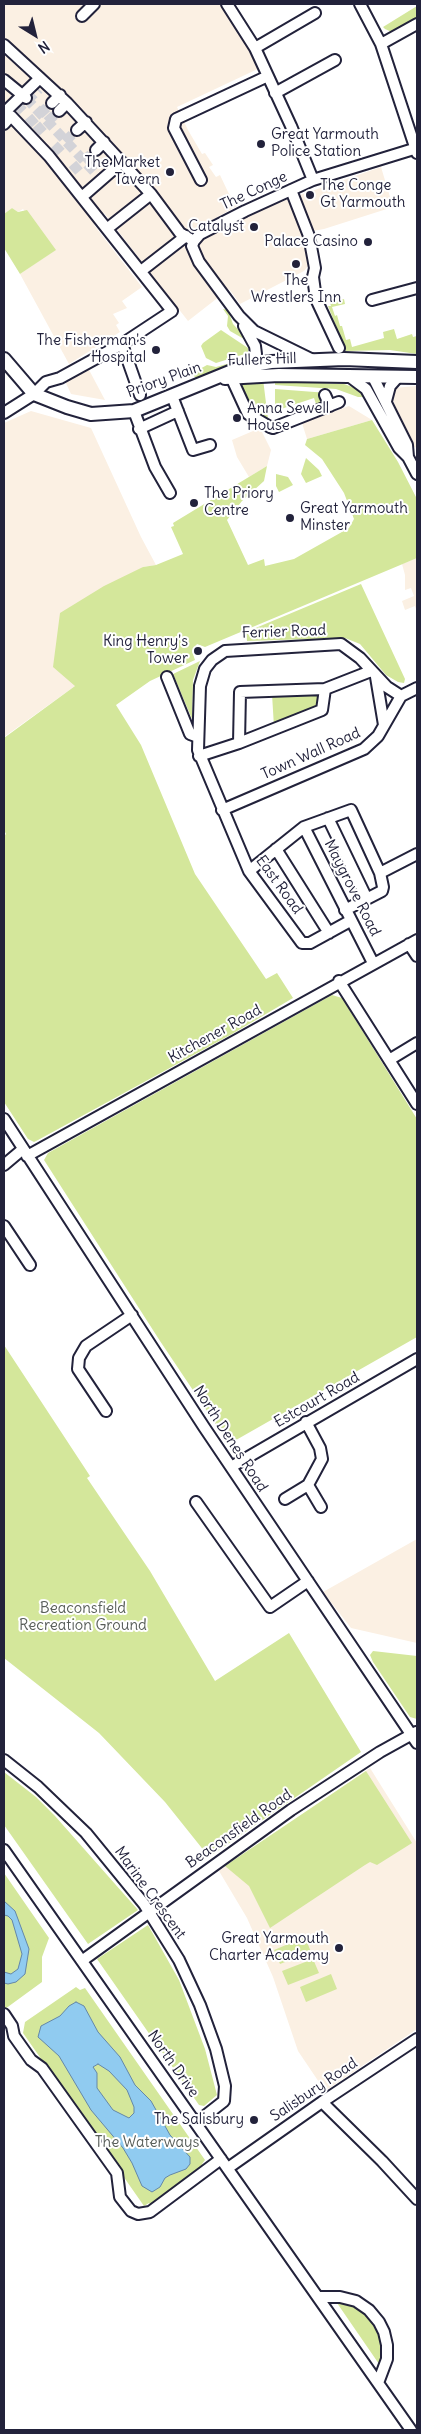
<!DOCTYPE html>
<html>
<head>
<meta charset="utf-8">
<style>
	body { margin:0 }
	#map { position:relative; width:421px; height:2434px; overflow:hidden; background:#fff; font-family:Delius,sans-serif }
	canvas { display:block }
	.frame { position:absolute; inset:0; border:5px solid #22223b; pointer-events:none }
	.north { position:absolute; left:10px; top:10px; width:50px; height:50px; -webkit-text-stroke:4px #fff; paint-order:stroke; rotate:144deg; font-size:14px; font-weight:700; line-height:20px; text-align:center; color:#22223b }
	.north::after { content:''; display:block; margin:auto; width:18px; height:22px; background:#22223b; clip-path:polygon(50% 0,100% 100%,50% 72%,0 100%) }
</style>
</head>
<body>
<div id="map">
<canvas width="421" height="2434"></canvas>
<div class="frame"></div>
<div class="north">N</div>
</div>
<script>
const c = document.querySelector('canvas').getContext('2d');
c.lineJoin = 'round';
function paint(path, color) {
  c.fillStyle = color;
  c.fill(path, 'evenodd');
}
function shape(rows) {
  const path = new Path2D();
  for (const r of rows) {
    path.moveTo(r[0], r[1]);
    for (let i = 2; i < r.length; i += 2) path.lineTo(r[i], r[i + 1]);
  }
  return path;
}
function stroke(path, color, width, dash) {
  c.strokeStyle = color;
  c.lineWidth = width;
  c.lineCap = dash ? 'butt' : 'round';
  c.setLineDash(dash || []);
  c.stroke(path);
}
function label(font, color, halo, rows, align = 'center') {
  c.font = font + ' Delius,sans-serif';
  c.lineWidth = 4;
  c.setLineDash([]);
  c.textBaseline = 'middle';
  c.strokeStyle = halo;
  c.fillStyle = color;
  for (const [text, x, y, turn = 0] of rows) {
    c.save();
    c.translate(x, y);
    c.rotate((+turn || 0) * Math.PI / 180);
    c.textAlign = isNaN(turn) ? turn : align;
    if (halo) c.strokeText(text, 0, 0);
    c.fillText(text, 0, 0);
    c.restore();
  }
}
const built = shape([
	[4,4,224,4,262,67,177,107,188,130,202,154,205,153,213,165,209,167,216,177,220,175,228,192,234,201,239,202,239,205,212,220,214,233,280,202,381,167,393,207,324,229,302,233,308,266,304,271,240,304,229,289,188,321,104,213,94,225,142,287,122,301,127,308,113,314,119,323,116,325,120,332,69,364,20,274,55,250,23,209,18,212,12,208,4,214],
	[88,368,105,400,71,394,65,381,69,377],
	[417,386,417,448,412,446,392,398,393,388],
	[349,406,372,420,307,439,302,423],
	[31,411,91,428,141,537,156,565,143,567,75,686,4,737,4,423],
	[260,428,271,450,267,466,249,477,237,457,232,440],
	[417,558,417,612,415,606,405,610,402,601,414,596,411,588,405,590,405,575,402,564],
	[417,1539,417,1643,351,1628,323,1592],
	[370,1768,417,1843,417,2029,325,2091,298,2051,273,1977,247,1918,219,1871]
]);
const green = shape([
	[417,6,417,20,394,33,385,29,383,27],
	[12,208,18,212,27,210,56,250,20,274,4,248,4,214],
	[344,299,345,304,332,307,335,316,337,315,340,326,342,326,346,340,350,339,352,347,384,338,383,332,394,329,397,339,412,334,413,337,417,336,417,354,390,350,346,351,328,306,331,306,330,303],
	[223,309,228,310,233,324,245,337,244,339,230,331,227,326,228,316],
	[221,330,248,348,248,353,216,363,206,358,201,346,203,343],
	[251,357,250,363,197,379,194,376,198,370,207,365,216,367],
	[263,379,268,419,251,412,240,387,248,381],
	[275,381,344,384,358,389,365,397,358,397,336,389,275,385],
	[275,389,328,393,320,404,316,404,314,398,275,411],
	[372,420,398,462,417,499,417,558,205,647,197,644,192,651,195,660,150,681,116,705,141,745,195,874,266,979,277,973,293,998,232,1034,38,1140,34,1142,28,1139,4,1102,4,836,6,834,4,830,4,738,75,686,53,667,60,613,104,586,143,567,156,565,183,554,171,527,174,526,173,523,267,466,264,481,242,501,227,520,248,565,264,559,265,566,294,559,349,528,354,519,344,493,322,459,305,445,307,439],
	[306,458,319,470,322,476,306,483,301,474],
	[276,474,288,477,293,485,279,492,276,486],
	[361,584,405,679,404,683,398,682,386,675,360,644,345,638,247,641,246,632],
	[200,661,193,680,192,719,173,674],
	[272,694,320,694,321,705,274,727],
	[332,995,342,998,417,1119,417,1337,229,1444,160,1341,44,1160,48,1153],
	[4,1345,90,1476,87,1478,150,1571,215,1681,289,1633,361,1752,209,1857,165,1802,99,1733,4,1658],
	[373,1651,417,1656,417,1719,410,1717,373,1662,370,1655],
	[366,1771,412,1843,377,1865,370,1862,365,1865,270,1928,249,1886,225,1866],
	[4,1772,36,1797,55,1816,138,1910,88,1944,4,1825],
	[4,1873,49,1938,42,1957,42,1982,5,2009,4,2006],
	[148,1925,179,1980,205,2049,217,2095,204,2106,199,2105,97,1959],
	[305,1937,311,1952,280,1964,274,1950],
	[313,1959,319,1973,288,1985,282,1971],
	[331,1974,337,1989,306,2002,300,1987],
	[76,1987,80,1990,85,1988,205,2160,202,2164,203,2168,152,2206,149,2203,144,2206,23,2033,25,2022],
	[341,2301,349,2302,367,2314,377,2326,382,2341,382,2356,379,2364,337,2303]
]);
const water = shape([
	[4,1901,15,1911,29,1949,25,1974,16,1982,8,1984,4,1983,4,1972,11,1974,18,1969,22,1954,12,1920,8,1916,4,1915,4,1901],
	[76,2002,84,2006,98,2032,120,2057,135,2085,151,2101,170,2135,190,2157,190,2164,186,2169,170,2175,165,2178,160,2187,152,2192,142,2186,132,2163,123,2148,91,2110,59,2056,38,2037,41,2026,60,2016,69,2006,76,2002],
	[98,2064,109,2071,127,2090,134,2107,134,2113,129,2118,113,2110,97,2088,97,2073,93,2067,98,2064]
]);
const minorTunnel = shape([
	[26,98,99,177],
	[16,111,39,89],
	[28,124,52,103],
	[36,132,59,111],
	[54,152,77,130],
	[72,171,96,150]
]);
const minor = shape([
	[227,4,255,48,291,126,313,180],
	[360,4,381,44,417,153],
	[82,16,94,4],
	[381,44,417,24],
	[4,45,67,103,151,194,180,233,194,241],
	[255,48,315,13],
	[4,80,26,98],
	[275,93,335,60],
	[52,103,60,95],
	[6,111,40,78],
	[59,111,67,103],
	[4,124,11,116,49,156,172,311,122,344,60,378,46,382,34,394,4,413],
	[77,130,86,122],
	[96,150,104,142],
	[201,180,174,128,176,119,268,76],
	[291,190,309,236,315,268,313,277,316,299,339,348],
	[83,196,122,162],
	[108,228,151,194],
	[141,271,186,236],
	[372,300,417,288],
	[244,326,255,346,256,354,252,370],
	[122,344,140,395],
	[313,360,254,331,239,316,199,262,192,246,194,241,200,234,245,211,313,180,417,148],
	[231,377,248,414,270,427,273,428,339,402],
	[350,377,366,389,399,448,408,457,417,474],
	[373,377,407,445,408,457],
	[325,395,330,406],
	[172,396,193,450,210,445],
	[386,401,390,386,398,377],
	[134,411,155,467,170,493],
	[139,429,178,411],
	[167,677,190,734,198,737],
	[376,677,384,725],
	[239,743,322,710,325,689],
	[199,756,239,743,240,692,325,689,371,671],
	[222,810,364,749,378,736,401,696,417,688],
	[328,818,367,899],
	[304,827,373,963],
	[276,849,329,933],
	[249,871,304,827,351,810,380,873,383,887,382,891,345,910],
	[380,873,417,854],
	[350,921,310,943,302,943,249,871,198,750,200,686,205,669,212,660,225,651,341,644,360,658,387,687,401,696],
	[409,944,417,956],
	[339,981,417,1104],
	[389,1060,417,1043],
	[4,1119,204,1427,417,1743],
	[27,1156,417,940],
	[4,1165,23,1149],
	[4,1226,30,1265],
	[106,1411,78,1369,79,1358,86,1346,132,1315],
	[231,1467,417,1359],
	[308,1485,321,1507],
	[285,1499,308,1485,322,1459,320,1448,306,1422],
	[196,1502,270,1607,308,1581],
	[4,1760,38,1787,86,1833,144,1904,179,1960,200,2005,216,2049,225,2086,224,2101,196,2123],
	[4,1850,411,2430],
	[83,1960,291,1810,380,1752,416,1732],
	[4,2014,12,2026,14,2036,31,2060,42,2068,117,2173,120,2197,131,2211,138,2214,150,2212,221,2159],
	[322,2102,382,2161,417,2199],
	[228,2168,322,2102,417,2039],
	[318,2297,340,2297,356,2301,369,2310,379,2322,384,2332,387,2345,387,2359,378,2383]
]);
const major = shape([
	[4,359,34,394,67,407,91,414,134,411,242,367,271,362,344,359,417,362],
	[225,378,279,375,417,377]
]);
const markers = [
	[261,144,5,"#22223b"],
	[170,172,5,"#22223b"],
	[310,195,5,"#22223b"],
	[254,227,5,"#22223b"],
	[368,242,5,"#22223b"],
	[296,264,5,"#22223b"],
	[156,350,5,"#22223b"],
	[237,418,5,"#22223b"],
	[194,503,5,"#22223b"],
	[290,518,5,"#22223b"],
	[198,651,5,"#22223b"],
	[339,1948,5,"#22223b"],
	[254,2120,5,"#22223b"]
];
const poiNames = [
	["Great Yarmouth",271,135,"left"],
	["Police Station",271,152,"left"],
	["The Market",160,163],
	["Tavern",160,180],
	["The Conge",320,186,"left"],
	["Gt Yarmouth",320,203,"left"],
	["Catalyst",244,227],
	["Palace Casino",358,242],
	["The",296,281,"center"],
	["Wrestlers Inn",296,298,"center"],
	["The Fisherman's",146,341],
	["Hospital",146,358],
	["Anna Sewell",247,409,"left"],
	["House",247,426,"left"],
	["The Priory",204,494,"left"],
	["Centre",204,511,"left"],
	["Great Yarmouth",300,509,"left"],
	["Minster",300,526,"left"],
	["King Henry's",188,642],
	["Tower",188,659],
	["Great Yarmouth",329,1939],
	["Charter Academy",329,1956],
	["The Salisbury",244,2120]
];
const streetNames = [
	["The Conge",254,191,-25],
	["Fullers Hill",262,360,-2],
	["Priory Plain",164,380,-20],
	["Ferrier Road",284,632,-2],
	["Town Wall Road",311,754,-24],
	["East Road",279,885,54],
	["Maygrove Road",352,888,63],
	["Kitchener Road",215,1034,-29],
	["Estcourt Road",317,1400,-30],
	["North Denes Road",230,1439,57],
	["Beaconsfield Road",239,1829,-35],
	["Marine Crescent",150,1893,54],
	["North Drive",173,2064,55],
	["Salisbury Road",314,2090,-34]
];
const parkNames = [
	["Beaconsfield",83,1609],
	["Recreation Ground",83,1626],
	["The Waterways",147,2143]
];
paint(built, '#fbf0e3');
paint(green, '#d4e79b');
paint(water, '#90cbf0');
stroke(water, '#6487a8', 1);
stroke(minorTunnel, '#d3d3d8', 10, [10, 5]);
stroke(minor, '#22223b', 14);
stroke(major, '#22223b', 16);
stroke(minor, '#fff', 10);
stroke(major, '#fff', 12);
for (const [x, y, r, color] of markers) {
  const dot = new Path2D();
  dot.arc(x, y, r, 0, 2 * Math.PI);
  c.fillStyle = color;
  c.fill(dot);
  stroke(dot, '#fff', 2);
}
label('15px', '#22223b', '#fff', poiNames, 'right');
label('15px', '#22223b', '#fff', streetNames);
label('15px', '#575d58', '#fff', parkNames);
</script>
</body>
</html>
